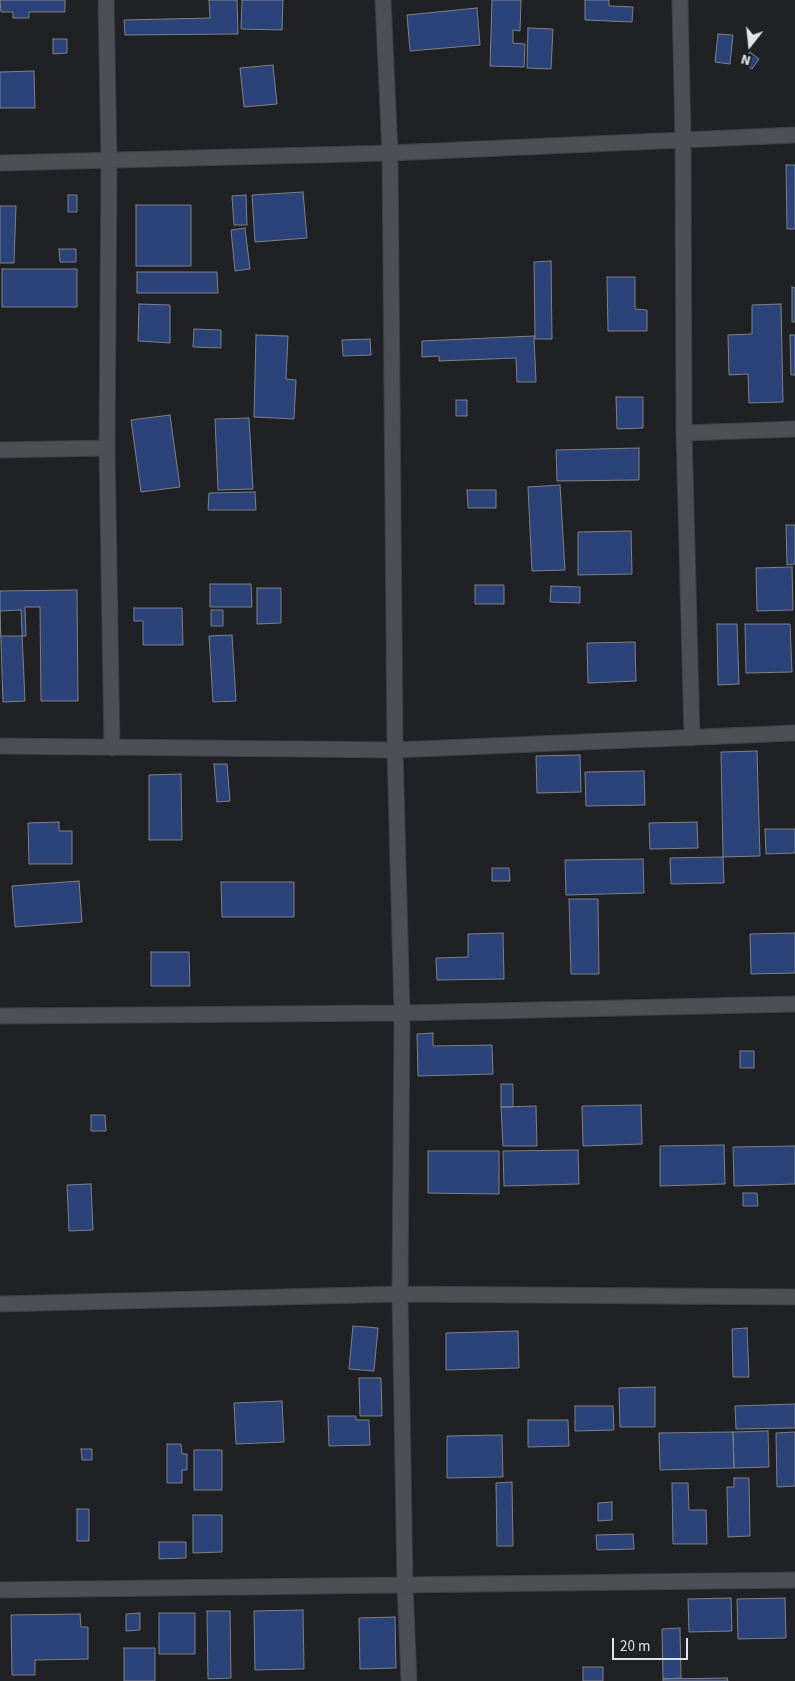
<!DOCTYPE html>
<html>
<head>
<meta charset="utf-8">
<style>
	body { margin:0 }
	#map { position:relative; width:795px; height:1681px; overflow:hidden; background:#1f2125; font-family:"Source Sans 3",sans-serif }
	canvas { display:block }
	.north { position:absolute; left:725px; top:20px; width:50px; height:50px; -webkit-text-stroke:4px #1f2125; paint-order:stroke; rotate:196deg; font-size:14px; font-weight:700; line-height:20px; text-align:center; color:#e3e4e7 }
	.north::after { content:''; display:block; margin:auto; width:18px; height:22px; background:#e3e4e7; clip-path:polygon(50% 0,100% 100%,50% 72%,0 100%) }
	.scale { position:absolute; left:612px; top:1638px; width:76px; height:22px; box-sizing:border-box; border:2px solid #e3e4e7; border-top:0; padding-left:6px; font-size:15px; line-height:18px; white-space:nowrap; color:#e3e4e7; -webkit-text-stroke:4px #1f2125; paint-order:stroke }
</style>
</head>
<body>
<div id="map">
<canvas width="795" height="1681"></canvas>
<div class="north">N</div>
<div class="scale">20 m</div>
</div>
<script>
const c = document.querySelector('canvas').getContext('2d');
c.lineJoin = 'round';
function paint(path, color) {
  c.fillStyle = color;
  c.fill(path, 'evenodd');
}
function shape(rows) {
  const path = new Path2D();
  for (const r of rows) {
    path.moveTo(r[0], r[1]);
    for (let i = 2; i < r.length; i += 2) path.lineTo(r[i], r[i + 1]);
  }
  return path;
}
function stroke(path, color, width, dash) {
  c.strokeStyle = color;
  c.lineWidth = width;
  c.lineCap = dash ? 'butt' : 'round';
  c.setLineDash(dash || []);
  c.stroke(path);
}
const building = shape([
	[0,0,65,0,65,12,29,12,29,18,13,18,13,12,1,12,0,0],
	[209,0,237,0,238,34,125,35,124,20,210,18,209,0],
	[242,0,283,0,282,30,241,29,242,0],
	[492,0,521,0,520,31,513,30,513,43,525,44,524,67,490,66,492,0],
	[585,0,609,0,609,6,633,7,632,22,585,20,585,0],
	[477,8,480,45,410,51,407,15,477,8],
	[528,28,553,29,551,69,527,68,528,28],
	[718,34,733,35,730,64,715,62,718,34],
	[53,39,67,39,67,53,53,54,53,39],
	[750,52,759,59,752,69,742,62,750,52],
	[273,65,277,104,244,107,240,68,273,65],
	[34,71,35,108,0,108,0,72,34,71],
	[786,165,795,165,795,229,787,229,786,165],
	[303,192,307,238,255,242,252,195,303,192],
	[68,195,77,195,77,212,68,212,68,195],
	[246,195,247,225,234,225,232,196,246,195],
	[136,205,191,205,191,266,136,266,136,205],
	[0,206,16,206,14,263,0,263,0,206],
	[245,228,250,269,235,271,231,230,245,228],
	[59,249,76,249,76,262,60,262,59,249],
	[551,261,552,339,535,339,534,262,551,261],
	[2,269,77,269,77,307,2,307,2,269],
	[137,272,217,272,218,293,137,293,137,272],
	[607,277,635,277,635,309,647,310,647,331,608,331,607,277],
	[792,287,795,288,795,322,792,322,792,287],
	[139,304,170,305,170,343,138,341,139,304],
	[781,304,783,402,749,403,748,374,729,375,728,335,752,334,752,305,781,304],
	[194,329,221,330,221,348,193,347,194,329],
	[256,335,288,336,286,379,296,380,294,419,254,417,256,335],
	[790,335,795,335,795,375,791,375,790,335],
	[534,336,536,382,517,382,516,358,439,361,439,356,422,357,422,341,534,336],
	[370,339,371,355,343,356,342,340,370,339],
	[616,397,643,397,643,428,617,429,616,397],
	[456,400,467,400,467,416,456,416,456,400],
	[170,415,180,487,141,492,131,420,170,415],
	[249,418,253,489,218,490,215,419,249,418],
	[639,448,639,480,557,481,556,450,639,448],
	[560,485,565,570,532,571,528,487,560,485],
	[467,490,496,490,496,508,468,508,467,490],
	[255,492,256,510,208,510,209,493,255,492],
	[786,525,795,525,795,564,787,565,786,525],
	[631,531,632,574,578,575,578,532,631,531],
	[792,567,793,610,757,611,756,568,792,567],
	[210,584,251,584,252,607,210,607,210,584],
	[475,585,504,585,504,604,475,604,475,585],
	[551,586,580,587,580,603,550,602,551,586],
	[257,588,281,588,281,623,257,624,257,588],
	[77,590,78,701,41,701,40,607,25,607,26,636,0,636,0,591,77,590],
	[134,608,182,608,183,645,143,645,143,621,134,621,134,608],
	[21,610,25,701,3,702,0,611,21,610],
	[211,610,223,610,223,626,211,626,211,610],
	[717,624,737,624,739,684,718,685,717,624],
	[745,624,790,624,792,672,746,673,745,624],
	[232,635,236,701,213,702,209,636,232,635],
	[635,642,636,681,588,683,587,643,635,642],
	[757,751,760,856,723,857,721,752,757,751],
	[580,755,581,792,537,793,536,756,580,755],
	[214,764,227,764,230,801,217,802,214,764],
	[644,771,645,805,586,806,585,772,644,771],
	[181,774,182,840,149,840,149,775,181,774],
	[59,822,59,831,72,831,72,864,29,864,28,823,59,822],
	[697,822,698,848,650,849,649,823,697,822],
	[765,829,795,829,795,853,766,854,765,829],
	[723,857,724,883,671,884,670,858,723,857],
	[643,859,644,893,566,895,565,860,643,859],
	[492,868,509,868,510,881,492,881,492,868],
	[79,881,82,922,15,927,12,886,79,881],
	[221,882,294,882,294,917,222,917,221,882],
	[569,899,598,899,599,974,571,974,569,899],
	[503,933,504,979,437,980,436,958,468,957,468,934,503,933],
	[795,933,795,973,751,974,750,934,795,933],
	[151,952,189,952,190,986,151,986,151,952],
	[433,1033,433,1046,492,1045,493,1074,418,1076,417,1034,433,1033],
	[740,1051,754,1051,754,1068,740,1068,740,1051],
	[501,1084,513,1084,513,1107,501,1107,501,1084],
	[641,1105,642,1144,583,1146,582,1106,641,1105],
	[536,1106,537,1146,503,1146,501,1107,536,1106],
	[91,1115,105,1115,106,1131,91,1131,91,1115],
	[724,1145,725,1184,660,1186,660,1146,724,1145],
	[795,1146,795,1184,734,1186,733,1147,795,1146],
	[578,1150,579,1184,504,1186,503,1151,578,1150],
	[428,1151,499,1151,499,1194,428,1193,428,1151],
	[91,1184,93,1230,69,1231,67,1185,91,1184],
	[743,1193,757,1193,758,1206,743,1206,743,1193],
	[353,1326,378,1328,374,1371,349,1369,353,1326],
	[747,1328,749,1377,733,1377,732,1329,747,1328],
	[518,1331,519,1368,446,1370,446,1333,518,1331],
	[359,1378,381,1378,382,1416,360,1416,359,1378],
	[655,1387,655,1427,620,1427,619,1388,655,1387],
	[282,1401,284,1442,236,1444,234,1403,282,1401],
	[795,1404,795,1428,736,1429,735,1406,795,1404],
	[575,1406,613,1406,614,1430,575,1431,575,1406],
	[328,1416,356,1416,356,1420,369,1420,370,1445,329,1446,328,1416],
	[528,1420,568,1420,569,1446,528,1447,528,1420],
	[768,1431,769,1467,734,1468,733,1432,768,1431],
	[733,1432,734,1468,660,1470,659,1433,733,1432],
	[795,1432,795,1486,777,1487,776,1433,795,1432],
	[502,1435,503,1477,447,1478,447,1436,502,1435],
	[167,1444,181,1444,182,1454,187,1454,187,1470,182,1470,182,1483,167,1483,167,1444],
	[81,1449,92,1449,92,1460,82,1460,81,1449],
	[194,1450,222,1450,222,1490,194,1490,194,1450],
	[734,1478,749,1478,750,1536,728,1537,727,1487,734,1487,734,1478],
	[512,1482,513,1546,497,1546,496,1483,512,1482],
	[672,1483,688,1483,689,1510,706,1510,707,1544,673,1544,672,1483],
	[612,1502,612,1520,598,1521,598,1503,612,1502],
	[77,1509,89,1509,89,1541,77,1541,77,1509],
	[193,1515,222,1515,222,1552,193,1553,193,1515],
	[633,1534,634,1549,597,1550,596,1535,633,1534],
	[159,1542,186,1542,186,1558,159,1559,159,1542],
	[731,1598,732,1631,689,1632,688,1599,731,1598],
	[785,1598,786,1638,738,1639,737,1599,785,1598],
	[303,1610,304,1669,255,1670,254,1611,303,1610],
	[207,1611,230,1611,231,1678,208,1679,207,1611],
	[140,1613,140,1630,126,1631,126,1614,140,1613],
	[159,1613,195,1613,195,1654,159,1654,159,1613],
	[80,1614,81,1627,88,1627,88,1659,35,1660,35,1675,12,1675,11,1615,80,1614],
	[395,1617,396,1668,360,1669,359,1618,395,1617],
	[680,1628,681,1678,663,1679,662,1629,680,1628],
	[124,1648,155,1648,155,1681,124,1681,124,1648],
	[583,1667,603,1667,603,1681,583,1681,583,1667],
	[727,1678,728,1681,663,1681,663,1679,727,1678]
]);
const minor = shape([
	[106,0,109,161,107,448,112,748],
	[383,0,390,153,395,750,402,1013,400,1294,405,1585,409,1681],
	[680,0,683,139,684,433,692,738],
	[0,163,390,153,795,135],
	[684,433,795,429],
	[0,450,107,448],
	[0,746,395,750,795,733],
	[0,1016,402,1013,795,1004],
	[0,1304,400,1294,795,1297],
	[0,1590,795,1580]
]);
paint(building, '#2c437a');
stroke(building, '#7d8085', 1);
stroke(minor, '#3d3e42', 17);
stroke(minor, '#4d4f54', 15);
</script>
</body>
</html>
